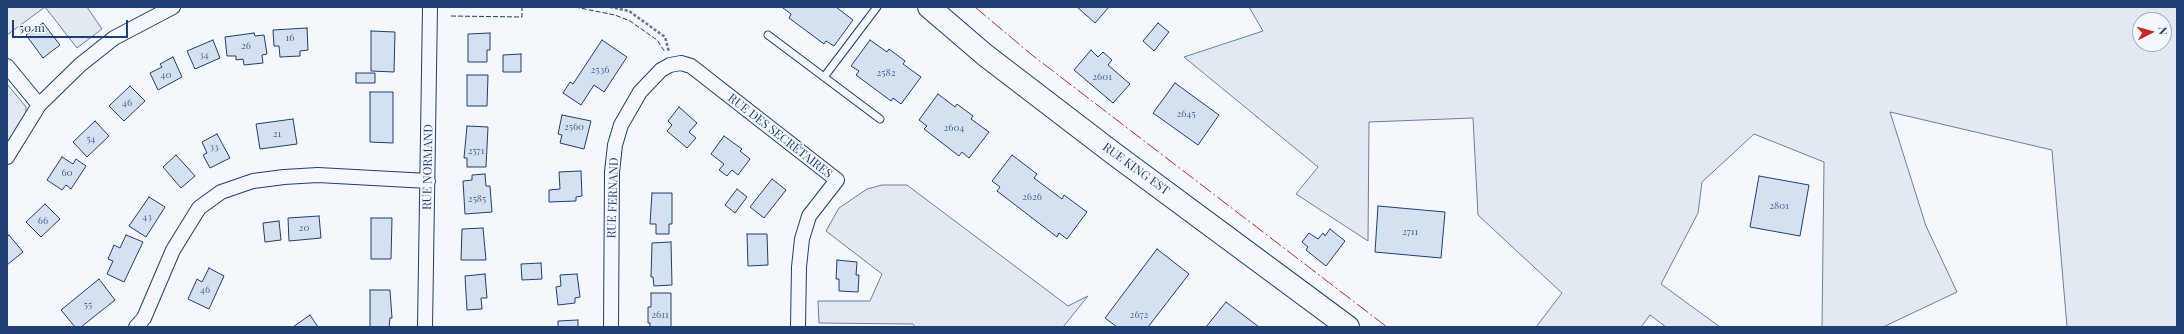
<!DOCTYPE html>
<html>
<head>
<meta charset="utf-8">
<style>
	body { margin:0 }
	#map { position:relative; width:2184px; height:334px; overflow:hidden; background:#f4f7fb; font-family:"Playfair Display",serif }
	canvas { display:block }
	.frame { position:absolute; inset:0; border:8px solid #1d3f73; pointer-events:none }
	.north { position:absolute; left:2132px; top:12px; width:40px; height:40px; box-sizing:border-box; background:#f4f7fb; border:1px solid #9eadc5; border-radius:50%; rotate:84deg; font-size:11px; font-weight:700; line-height:16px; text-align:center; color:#1d3f73 }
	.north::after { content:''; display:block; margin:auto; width:14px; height:18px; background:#c62828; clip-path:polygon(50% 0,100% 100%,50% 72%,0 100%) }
	.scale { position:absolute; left:12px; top:20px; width:116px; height:18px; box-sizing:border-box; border:2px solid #1d3f73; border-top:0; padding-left:5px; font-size:12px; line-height:14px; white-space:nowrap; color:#1d3f73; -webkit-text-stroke:3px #f4f7fb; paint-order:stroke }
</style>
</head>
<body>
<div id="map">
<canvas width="2184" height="334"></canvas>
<div class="frame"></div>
<div class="north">N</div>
<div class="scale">50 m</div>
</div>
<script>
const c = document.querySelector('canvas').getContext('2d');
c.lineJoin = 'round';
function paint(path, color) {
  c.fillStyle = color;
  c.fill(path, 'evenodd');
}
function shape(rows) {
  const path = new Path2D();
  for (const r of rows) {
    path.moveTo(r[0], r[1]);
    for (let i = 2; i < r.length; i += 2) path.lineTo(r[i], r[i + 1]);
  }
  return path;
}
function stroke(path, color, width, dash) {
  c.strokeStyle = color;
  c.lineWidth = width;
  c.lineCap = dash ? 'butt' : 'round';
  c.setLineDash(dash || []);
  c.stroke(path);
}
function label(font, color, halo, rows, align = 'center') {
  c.font = font + ' "Playfair Display",serif';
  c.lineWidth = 3;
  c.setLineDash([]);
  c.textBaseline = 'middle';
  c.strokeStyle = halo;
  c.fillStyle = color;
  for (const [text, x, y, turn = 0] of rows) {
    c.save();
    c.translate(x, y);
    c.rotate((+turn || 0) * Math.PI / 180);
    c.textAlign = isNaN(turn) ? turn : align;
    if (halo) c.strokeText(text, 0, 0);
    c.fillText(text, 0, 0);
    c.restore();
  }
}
const green = shape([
	[7,7,87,7,102,29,77,48,45,7,7,35,7,7],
	[1249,7,2177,7,2177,327,2067,327,2052,150,1890,112,1926,226,1957,292,1883,327,1822,327,1824,162,1754,134,1702,182,1698,213,1661,284,1720,327,1666,327,1650,315,1641,327,1536,327,1562,293,1478,215,1473,118,1369,122,1368,241,1296,194,1318,167,1184,57,1263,31,1249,7],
	[2140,20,2164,20,2164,44,2140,44,2140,20],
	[7,84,26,107,26,113,7,143,7,84],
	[882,185,907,185,1068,306,1088,296,1063,327,915,327,913,324,819,323,818,301,870,301,882,274,826,231,839,208,867,189,882,185]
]);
const building = shape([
	[785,7,836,7,853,20,834,46,826,41,824,44,789,18,791,14,783,8,785,7],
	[1077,7,1109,7,1095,23,1077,7],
	[43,23,60,45,43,58,26,35,43,23],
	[1158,23,1169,32,1154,51,1143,41,1158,23],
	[307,28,308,50,300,51,300,56,280,57,279,46,274,46,273,30,307,28],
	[371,31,395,32,394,72,371,71,371,31],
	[254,33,255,36,264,35,267,54,262,55,263,63,244,65,243,59,236,60,236,56,227,56,225,37,254,33],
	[490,33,490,50,487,50,487,62,468,62,468,34,490,33],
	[213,40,220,58,195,69,187,51,213,40],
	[602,40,627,57,604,92,594,85,581,105,563,93,570,82,573,84,602,40],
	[870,40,887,52,889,49,905,61,903,64,921,77,901,104,893,98,891,101,856,75,859,71,851,66,870,40],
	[1091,50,1098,57,1103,52,1112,60,1108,65,1130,84,1113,103,1074,70,1091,50],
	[521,54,521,72,503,72,503,55,521,54],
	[173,57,182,77,158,90,150,73,162,67,160,64,173,57],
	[356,73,375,73,375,83,356,83,356,73],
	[467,75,488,75,487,106,467,106,467,75],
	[1175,83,1219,115,1198,145,1153,113,1175,83],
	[130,86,145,101,124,121,109,106,130,86],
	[370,92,393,92,393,143,370,142,370,92],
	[938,94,955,107,957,104,973,116,971,119,989,132,969,158,962,152,959,156,924,129,927,126,919,120,938,94],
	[679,107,697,123,689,132,696,138,687,148,667,131,672,125,668,121,679,107],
	[562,115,591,121,584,149,560,143,562,135,558,134,562,115],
	[293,119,297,144,260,149,256,124,293,119],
	[95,121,109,136,87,157,73,142,95,121],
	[467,126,488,127,486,167,467,167,467,158,464,158,467,126],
	[217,134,230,158,210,168,203,155,207,153,202,142,217,134],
	[724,136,742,149,740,151,750,159,738,175,732,170,727,176,719,170,724,164,711,154,724,136],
	[176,155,195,176,181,188,163,167,176,155],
	[1012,155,1037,174,1034,178,1062,199,1064,195,1087,212,1067,239,1059,233,1057,237,997,191,1000,187,992,181,1012,155],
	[62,157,73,164,76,159,86,166,71,189,66,185,62,190,47,180,62,157],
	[581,171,582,196,576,197,576,201,549,202,549,190,560,189,559,172,581,171],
	[485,174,486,186,490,186,492,212,465,214,463,181,472,180,472,175,485,174],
	[1759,176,1809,185,1800,236,1750,227,1759,176],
	[772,179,786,190,764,218,750,207,772,179],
	[737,189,747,197,735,213,725,205,737,189],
	[652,193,672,193,672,224,669,224,669,234,656,234,656,224,650,224,652,193],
	[149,197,165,207,146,237,129,226,149,197],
	[45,204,60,219,41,237,26,222,45,204],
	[1378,206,1445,212,1441,258,1375,252,1378,206],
	[319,216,321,238,289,241,288,218,319,216],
	[371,218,392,218,391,259,371,259,371,218],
	[279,221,281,240,265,242,263,223,279,221],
	[483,228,486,260,461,260,462,229,483,228],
	[1330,229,1345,241,1326,266,1306,250,1308,247,1302,242,1309,233,1318,239,1323,233,1325,236,1330,229],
	[747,234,767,234,768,265,748,266,747,234],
	[9,235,23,252,7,265,7,237,9,235],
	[126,235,143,242,124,282,107,274,113,261,108,259,114,245,120,248,126,235],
	[671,242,672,285,654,286,653,277,651,277,652,243,671,242],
	[1157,249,1189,274,1148,327,1117,327,1105,318,1157,249],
	[837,260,857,262,856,275,859,275,858,292,839,291,839,279,836,279,837,260],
	[541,263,542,279,522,280,521,264,541,263],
	[209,268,224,276,209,309,188,299,197,279,202,282,209,268],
	[485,274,487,298,481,298,482,309,467,310,465,276,485,274],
	[577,274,580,297,575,298,575,303,558,305,556,287,561,286,560,275,577,274],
	[99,279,115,300,81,327,75,327,61,310,99,279],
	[370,290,390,290,392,318,390,318,389,327,370,327,370,290],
	[651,293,671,293,671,327,650,327,650,323,648,323,648,307,651,307,651,293],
	[1226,302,1259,327,1206,327,1226,302],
	[310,315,318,327,293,327,310,315],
	[578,320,578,327,558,327,558,321,578,320]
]);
const path = shape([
	[610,7,629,11,665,37,669,52]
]);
const lane = shape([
	[877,7,824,77,880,119],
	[768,35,824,77]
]);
const street = shape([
	[7,66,39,105],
	[7,157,39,105,80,65,114,38,173,7],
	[136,327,144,318,173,250,199,208,221,192,253,181,284,177,318,175,428,181],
	[425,327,430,7],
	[611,327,612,172,615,145,621,125,640,92,661,70,670,65,681,63,691,66,837,180,809,216,802,239,799,267,798,327]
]);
const primary = shape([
	[929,7,985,55,1113,153,1348,327]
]);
const fence = shape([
	[575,7,615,15,630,21,657,40,665,52],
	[451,16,522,17,522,7]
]);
const power = shape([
	[975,7,1032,55,1387,327]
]);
const numberNames = [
	["16",290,38],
	["26",246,46],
	["34",204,55],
	["2536",600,70],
	["2582",886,73],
	["40",166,75],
	["2601",1102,77],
	["46",127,103],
	["2645",1186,114],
	["2560",574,127],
	["2604",954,128],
	["21",277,134],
	["54",91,139],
	["33",214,147],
	["2571",476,151],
	["60",67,173],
	["2626",1032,197],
	["2585",477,199],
	["2801",1779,206],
	["43",147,217],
	["66",43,221],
	["20",304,228],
	["2711",1410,232],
	["46",205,290],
	["55",88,305],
	["2611",660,315],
	["2672",1139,315]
];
const streetNames = [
	["RUE DES SECRÉTAIRES",780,136,38],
	["RUE NORMAND",428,167,-89],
	["RUE KING EST",1136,169,36],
	["RUE FERNAND",613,198,-88]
];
paint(green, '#e3e9f0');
stroke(green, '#687fa3', 1);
paint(building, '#d5e0f0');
stroke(building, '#1d3f73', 1);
stroke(lane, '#1d3f73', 9);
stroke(street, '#1d3f73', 16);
stroke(primary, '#1d3f73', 24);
stroke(path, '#5e769c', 2.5, [3, 2]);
stroke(lane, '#f4f7fb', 7);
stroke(street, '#f4f7fb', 14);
stroke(primary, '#f4f7fb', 22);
stroke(fence, '#1d3f73', 1, [5, 2]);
stroke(power, '#c62828', 1, [14, 3, 2, 3]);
label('10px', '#4b6792', null, numberNames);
label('12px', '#1d3f73', '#f4f7fb', streetNames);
</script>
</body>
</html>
